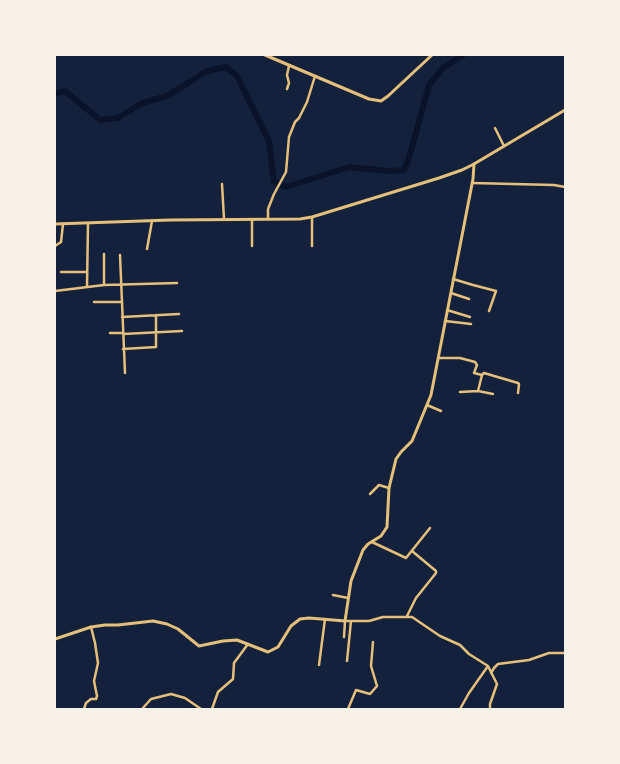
<!DOCTYPE html>
<html>
<head>
<meta charset="utf-8">
<style>
	body { margin:0 }
	#map { position:relative; width:620px; height:764px; overflow:hidden; background:#14213d; font-family:"Nunito Sans",sans-serif }
	canvas { display:block }
	.frame { position:absolute; inset:0; border:56px solid #f6f1e7; pointer-events:none }
</style>
</head>
<body>
<div id="map">
<canvas width="620" height="764"></canvas>
<div class="frame"></div>
</div>
<script>
const c = document.querySelector('canvas').getContext('2d');
c.lineJoin = 'round';
function shape(rows) {
  const path = new Path2D();
  for (const r of rows) {
    path.moveTo(r[0], r[1]);
    for (let i = 2; i < r.length; i += 2) path.lineTo(r[i], r[i + 1]);
  }
  return path;
}
function stroke(path, color, width, dash) {
  c.strokeStyle = color;
  c.lineWidth = width;
  c.lineCap = dash ? 'butt' : 'round';
  c.setLineDash(dash || []);
  c.stroke(path);
}
const river = shape([
	[55,94,65,91,100,120,118,118,142,103,167,96,207,71,226,67,237,76,269,141,274,182,286,187,349,167,388,171,404,170,409,158,429,85,443,68,463,55]
]);
const minor = shape([
	[287,89,289,83,287,75,289,66],
	[495,128,504,146],
	[472,183,554,185,565,187],
	[222,184,224,219],
	[268,219,268,209,274,194,286,172,289,137,295,122,299,118,307,102,315,76],
	[252,220,252,246],
	[55,246,61,242,63,224],
	[312,246,312,217],
	[147,249,152,221],
	[104,254,104,285],
	[120,255,125,373],
	[61,272,86,272],
	[453,279,473,285,496,291,489,311],
	[87,286,88,224],
	[55,291,104,285,177,283],
	[451,293,469,299],
	[94,302,121,302],
	[447,310,470,317],
	[122,317,179,314],
	[445,321,471,324],
	[110,333,123,333],
	[123,334,182,331],
	[123,349,156,347,156,315],
	[439,358,460,358,475,362,477,365,474,373,482,375,484,373,518,383,519,384,518,393],
	[478,391,482,375],
	[460,392,478,391,493,394],
	[427,405,441,411],
	[370,494,379,485,389,488],
	[372,542,406,558,430,528],
	[333,595,348,598],
	[407,616,416,598,436,573,436,571,412,551],
	[344,637,345,621,369,621,383,617,412,617,440,636,460,645,469,654,488,666,497,684,490,704,490,709],
	[347,661,351,621],
	[319,665,325,619],
	[491,673,494,668,498,664,529,660,549,653,565,653],
	[84,709,86,703,91,699,96,699,97,696,94,681,98,663,95,643,91,627],
	[142,709,151,699,171,694,185,698,201,709],
	[212,709,218,692,233,679,234,663,248,644],
	[348,709,356,690,370,694,377,686,371,666,373,642],
	[460,709,469,693,488,666]
]);
const tertiary = shape([
	[265,55,369,99,381,101,388,96,432,55],
	[55,639,91,627,105,625,118,625,153,621,167,624,178,629,199,646,223,641,237,640,268,652,278,647,291,626,300,619,309,618,345,621,351,581,363,550,368,544,381,536,387,527,389,488,396,459,401,452,412,441,431,395,473,179,474,164]
]);
const secondary = shape([
	[55,224,170,220,300,219,312,217,439,178,462,170,474,164,565,110]
]);
stroke(river, '#0b132b', 6);
stroke(minor, '#e5c07b', 2.5);
stroke(tertiary, '#e5c07b', 3);
stroke(secondary, '#e5c07b', 3);
</script>
</body>
</html>
